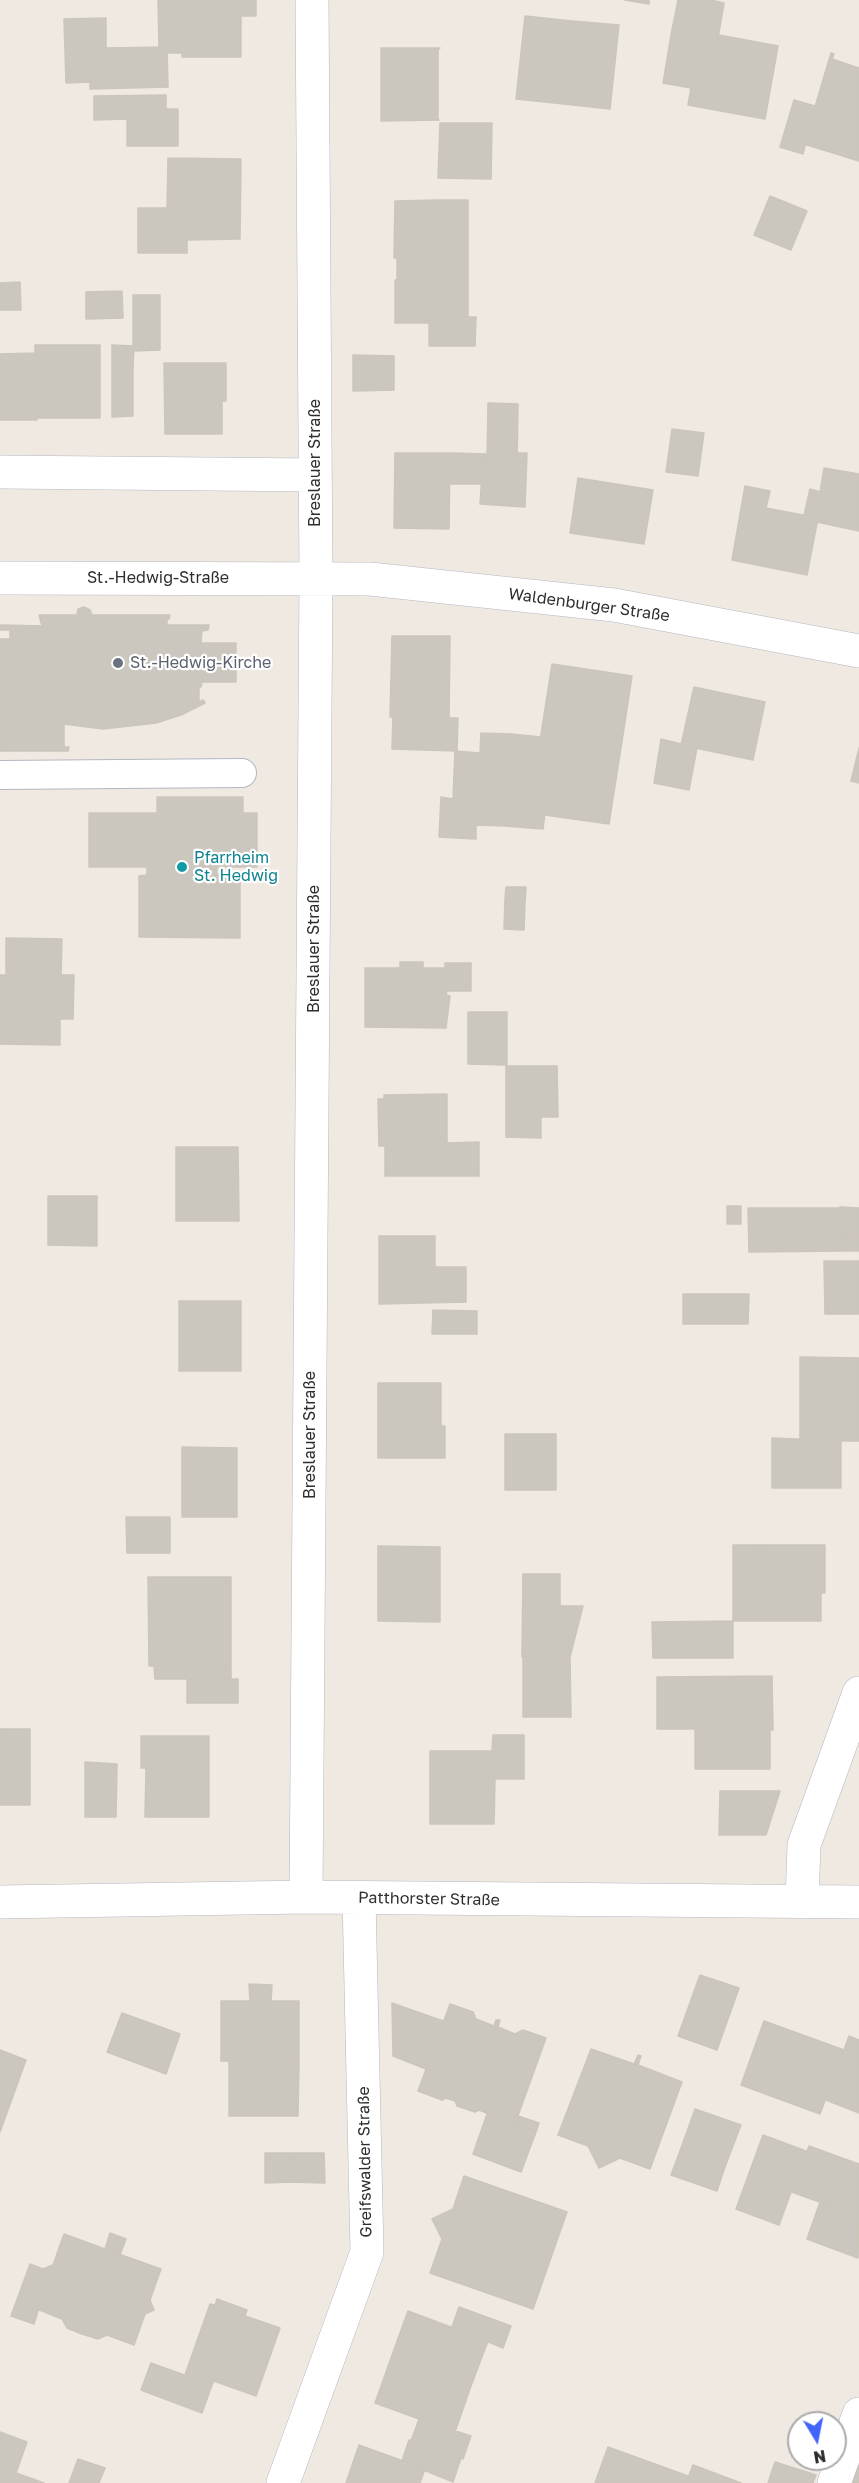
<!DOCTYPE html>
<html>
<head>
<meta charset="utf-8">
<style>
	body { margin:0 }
	#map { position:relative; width:859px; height:2483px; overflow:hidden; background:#efe9e1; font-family:"Golos Text",sans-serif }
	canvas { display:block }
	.north { position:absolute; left:787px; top:2411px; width:60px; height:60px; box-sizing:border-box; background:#fff; border:2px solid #ababab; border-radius:50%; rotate:170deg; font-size:16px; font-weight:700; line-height:24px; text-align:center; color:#2e2e2e }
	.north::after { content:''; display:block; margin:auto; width:21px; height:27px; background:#4264fb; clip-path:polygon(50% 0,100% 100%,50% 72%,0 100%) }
</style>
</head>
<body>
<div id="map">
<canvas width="859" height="2483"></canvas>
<div class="north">N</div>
</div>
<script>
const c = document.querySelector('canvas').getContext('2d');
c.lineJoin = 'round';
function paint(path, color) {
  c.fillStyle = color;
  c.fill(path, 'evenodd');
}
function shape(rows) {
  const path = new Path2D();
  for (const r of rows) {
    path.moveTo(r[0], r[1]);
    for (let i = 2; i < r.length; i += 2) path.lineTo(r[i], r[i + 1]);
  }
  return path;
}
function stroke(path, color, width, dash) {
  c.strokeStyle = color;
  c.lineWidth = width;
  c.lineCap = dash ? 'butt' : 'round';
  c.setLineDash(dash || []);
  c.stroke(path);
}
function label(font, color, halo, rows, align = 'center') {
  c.font = font + ' "Golos Text",sans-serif';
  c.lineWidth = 4.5;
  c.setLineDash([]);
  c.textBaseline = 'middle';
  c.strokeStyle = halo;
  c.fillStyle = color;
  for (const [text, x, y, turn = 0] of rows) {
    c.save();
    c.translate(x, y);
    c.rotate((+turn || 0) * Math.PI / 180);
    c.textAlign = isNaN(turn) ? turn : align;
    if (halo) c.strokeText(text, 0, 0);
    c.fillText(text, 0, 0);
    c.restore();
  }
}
const building = shape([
	[158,0,256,0,256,16,241,16,241,57,182,57,182,53,167,53,167,47,159,47,158,0],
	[625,0,649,0,649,4,625,0],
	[678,0,711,0,724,3,717,44,671,35,678,0],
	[525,16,572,21,564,104,516,99,525,16],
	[106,18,106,48,167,47,168,87,90,89,90,82,66,83,64,19,106,18],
	[572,21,619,25,610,109,564,104,572,21],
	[671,35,717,44,719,35,778,46,765,119,688,105,693,76,665,71,671,35],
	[381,48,440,48,438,50,438,119,439,120,381,121,381,48],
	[831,53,834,54,832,59,859,68,859,161,804,144,831,53],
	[665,71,693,76,691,88,663,83,665,71],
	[166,95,166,109,127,109,127,119,94,120,94,96,166,95],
	[794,100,815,106,803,154,780,147,794,100],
	[127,109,178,109,178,146,127,146,127,109],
	[440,123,492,123,491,179,438,178,440,123],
	[168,158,241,159,240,239,187,240,187,253,138,253,138,208,167,208,168,158],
	[770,196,807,211,791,250,754,235,770,196],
	[440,200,440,273,468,273,468,317,429,317,429,323,395,323,395,280,397,280,397,258,394,258,395,201,440,200],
	[440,200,468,200,468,255,439,254,440,200],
	[439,254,468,255,468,273,440,273,439,254],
	[20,282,21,310,0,310,0,283,20,282],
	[122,291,123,318,86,319,86,292,122,291],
	[133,295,160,295,160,350,133,351,133,295],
	[429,317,476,317,475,346,429,346,429,317],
	[35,345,100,345,100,418,38,418,37,353,35,354,35,345],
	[112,345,134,346,133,365,112,364,112,345],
	[37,353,37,420,0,420,0,354,37,353],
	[353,355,394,356,394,390,353,391,353,355],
	[164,363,226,363,226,401,222,401,222,434,165,434,164,363],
	[112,364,133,365,133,416,112,417,112,364],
	[488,403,518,404,517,462,487,461,488,403],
	[672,429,704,433,698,476,666,472,672,429],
	[395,453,450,453,449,529,394,528,395,453],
	[450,453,488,454,487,461,483,460,482,484,450,484,450,453],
	[517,453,527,453,525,507,480,504,483,460,517,462,517,453],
	[824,468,859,474,859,531,817,522,818,518,804,515,810,489,820,492,824,468],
	[578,478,653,490,644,544,570,533,578,478],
	[745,486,770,491,766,508,818,518,807,575,732,560,745,486],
	[84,607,90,610,92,615,170,615,169,619,167,619,167,625,209,625,208,630,202,631,201,643,236,643,236,682,202,682,201,687,199,687,199,702,203,700,205,703,181,715,156,723,103,729,64,724,64,747,69,747,68,751,0,751,0,639,10,639,10,630,0,630,1,625,42,626,39,615,77,615,78,609,84,607],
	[392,636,450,636,449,718,458,718,457,751,392,749,393,717,390,717,392,636],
	[552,664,632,676,623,735,578,727,574,751,539,747,552,664],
	[694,687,765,702,753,760,681,745,694,687],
	[578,727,623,735,609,824,545,815,552,759,538,757,539,747,574,751,578,727],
	[481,733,511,734,505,826,476,825,476,839,439,837,441,797,453,799,455,751,480,753,481,733],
	[511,734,541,737,538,757,552,759,543,829,505,826,511,734],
	[661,739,697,748,689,790,654,783,661,739],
	[859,748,859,783,851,781,859,748],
	[157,797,243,797,243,813,257,813,257,867,217,867,217,875,240,875,240,938,139,937,139,876,147,875,147,867,89,867,89,813,157,813,157,797],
	[506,887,526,887,525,901,505,899,506,887],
	[505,899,525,901,524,930,504,929,505,899],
	[6,938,62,939,61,975,74,975,73,1019,60,1019,60,1045,0,1044,0,975,6,975,6,938],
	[400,962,423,962,423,968,445,968,445,963,471,963,471,991,447,991,446,995,450,996,446,1028,365,1027,365,968,400,968,400,962],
	[468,1012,507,1012,507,1065,468,1064,468,1012],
	[506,1066,557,1066,558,1117,506,1117,506,1066],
	[447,1094,447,1176,385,1176,385,1146,379,1146,378,1099,384,1099,384,1095,447,1094],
	[506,1117,541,1117,541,1138,506,1137,506,1117],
	[479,1142,479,1176,447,1176,447,1143,479,1142],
	[176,1147,238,1147,239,1221,176,1221,176,1147],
	[48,1196,97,1196,97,1246,48,1245,48,1196],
	[727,1206,741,1206,741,1224,727,1224,727,1206],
	[840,1207,859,1208,859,1234,840,1235,840,1207],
	[748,1208,840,1208,842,1251,749,1252,748,1208],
	[842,1234,859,1234,859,1251,842,1251,842,1234],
	[379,1236,435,1236,435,1267,466,1267,466,1302,379,1304,379,1236],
	[824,1261,859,1261,859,1314,825,1314,824,1261],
	[683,1294,749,1294,748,1324,683,1324,683,1294],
	[179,1301,241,1301,241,1371,179,1371,179,1301],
	[433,1310,477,1311,477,1334,432,1334,433,1310],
	[800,1357,859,1358,859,1441,800,1441,800,1357],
	[378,1383,441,1383,441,1426,445,1426,445,1458,378,1458,378,1383],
	[505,1434,556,1434,556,1490,505,1490,505,1434],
	[772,1438,841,1441,841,1488,772,1488,772,1438],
	[182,1447,237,1448,237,1517,182,1517,182,1447],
	[126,1517,170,1517,170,1553,127,1553,126,1517],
	[733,1545,760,1545,760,1621,733,1621,733,1545],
	[760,1545,825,1545,825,1593,821,1593,821,1621,760,1621,760,1545],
	[378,1546,440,1547,440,1622,378,1621,378,1546],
	[523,1574,560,1574,560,1606,583,1606,570,1657,522,1657,523,1574],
	[148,1577,231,1577,231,1666,149,1666,148,1577],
	[733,1621,733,1658,653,1658,652,1622,733,1621],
	[523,1657,570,1657,571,1717,523,1717,523,1657],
	[154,1666,231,1666,231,1679,155,1679,154,1666],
	[772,1676,773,1730,770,1730,770,1769,695,1769,695,1729,657,1729,657,1677,772,1676],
	[238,1679,238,1703,187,1703,187,1680,238,1679],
	[0,1729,30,1729,30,1805,0,1805,0,1729],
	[493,1735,524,1735,524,1779,495,1779,494,1824,430,1824,430,1751,492,1751,493,1735],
	[141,1736,209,1736,209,1817,145,1817,146,1768,141,1768,141,1736],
	[85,1762,117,1764,116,1817,85,1817,85,1762],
	[720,1791,739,1791,739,1835,719,1835,720,1791],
	[739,1791,780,1791,766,1835,739,1835,739,1791],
	[700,1975,739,1988,717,2050,678,2036,700,1975],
	[249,1984,272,1985,271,2001,299,2001,299,2062,221,2061,221,2001,250,2001,249,1984],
	[392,2003,443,2021,426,2069,393,2056,392,2003],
	[450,2004,473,2012,476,2019,494,2026,496,2020,498,2020,466,2109,457,2106,455,2101,446,2098,442,2100,418,2091,450,2004],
	[122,2013,180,2034,166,2074,107,2052,122,2013],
	[498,2020,500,2020,498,2027,515,2034,523,2030,546,2038,515,2124,479,2110,475,2112,466,2109,498,2020],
	[764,2021,844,2050,820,2114,741,2085,764,2021],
	[849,2036,859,2040,859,2113,826,2100,849,2036],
	[591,2049,634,2064,638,2055,641,2056,638,2065,682,2082,650,2169,620,2158,599,2168,588,2146,558,2135,591,2049],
	[0,2050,26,2060,0,2132,0,2050],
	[229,2062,299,2062,298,2116,229,2116,229,2062],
	[695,2109,741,2125,725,2167,680,2151,695,2109],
	[487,2114,536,2132,521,2172,473,2154,487,2114],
	[518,2116,539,2123,536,2132,514,2124,518,2116],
	[763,2135,806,2151,779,2225,736,2209,763,2135],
	[809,2146,842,2158,825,2204,792,2192,809,2146],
	[680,2151,725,2167,717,2191,671,2175,680,2151],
	[265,2153,291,2153,291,2182,265,2183,265,2153],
	[291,2153,324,2153,325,2183,291,2182,291,2153],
	[842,2158,859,2164,859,2216,825,2204,842,2158],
	[464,2176,567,2212,533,2309,430,2273,442,2239,432,2219,453,2209,464,2176],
	[820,2202,859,2216,858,2258,807,2239,820,2202],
	[110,2233,118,2236,113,2252,105,2249,110,2233],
	[64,2234,113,2252,82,2334,67,2328,62,2319,37,2309,48,2278,43,2269,53,2265,64,2234],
	[118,2236,126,2239,120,2255,113,2252,118,2236],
	[113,2252,161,2269,150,2300,154,2310,145,2314,134,2345,107,2335,98,2339,82,2334,113,2252],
	[30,2264,43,2269,48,2278,34,2324,11,2316,30,2264],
	[217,2299,247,2310,245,2316,280,2328,256,2396,214,2381,212,2385,185,2375,210,2304,215,2305,217,2299],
	[459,2307,511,2326,503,2348,452,2327,459,2307],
	[408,2311,488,2341,471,2386,391,2358,408,2311],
	[391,2358,471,2386,455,2432,375,2403,391,2358],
	[151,2363,212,2385,202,2413,141,2390,151,2363],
	[419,2419,471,2436,463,2459,411,2441,419,2419],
	[0,2432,27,2442,16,2473,44,2483,0,2483,0,2432],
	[409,2440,461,2458,453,2482,402,2461,409,2440],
	[359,2445,425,2469,420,2483,346,2483,359,2445],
	[608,2447,688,2476,686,2483,595,2483,608,2447],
	[78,2459,105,2468,99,2483,69,2483,78,2459],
	[775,2462,816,2475,813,2483,768,2483,775,2462],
	[693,2465,741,2483,686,2483,693,2465],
	[859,2465,859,2483,853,2483,859,2465]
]);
const service = shape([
	[0,775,242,773]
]);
const minor = shape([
	[0,472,315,475],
	[0,578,370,579,614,605,859,651],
	[306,1897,316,578,312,0],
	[0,1902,306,1897,859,1902],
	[802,1902,804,1845,859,1693],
	[283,2483,367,2252,359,1898],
	[834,2483,859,2414]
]);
const markers = [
	[118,663,6,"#6b7280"],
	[182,867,6,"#0f9aa8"]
];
const streetNames = [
	["Breslauer Straße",315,463,-90],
	["St.-Hedwig-Straße",158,578],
	["Waldenburger Straße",589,605,8],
	["Breslauer Straße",314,949,-90],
	["Breslauer Straße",310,1435,-90],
	["Patthorster Straße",429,1899,1],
	["Greifswalder Straße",365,2162,-91]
];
const worshipNames = [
	["St.-Hedwig-Kirche",130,663]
];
const cultureNames = [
	["Pfarrheim",194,858],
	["St. Hedwig",194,876]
];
paint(building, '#cbc7bf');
stroke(building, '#cbc5ba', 1.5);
stroke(service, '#b4b7c1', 30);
stroke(minor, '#b4b7c1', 34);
stroke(service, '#fff', 28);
stroke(minor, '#fff', 33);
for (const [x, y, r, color] of markers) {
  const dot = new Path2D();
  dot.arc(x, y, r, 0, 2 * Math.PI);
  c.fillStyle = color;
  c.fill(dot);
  stroke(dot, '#fff', 2);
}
label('16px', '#2e2e2e', '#fff', streetNames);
label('16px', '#5b616d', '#fff', worshipNames, 'left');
label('16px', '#0d838f', '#fff', cultureNames, 'left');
</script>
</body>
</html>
